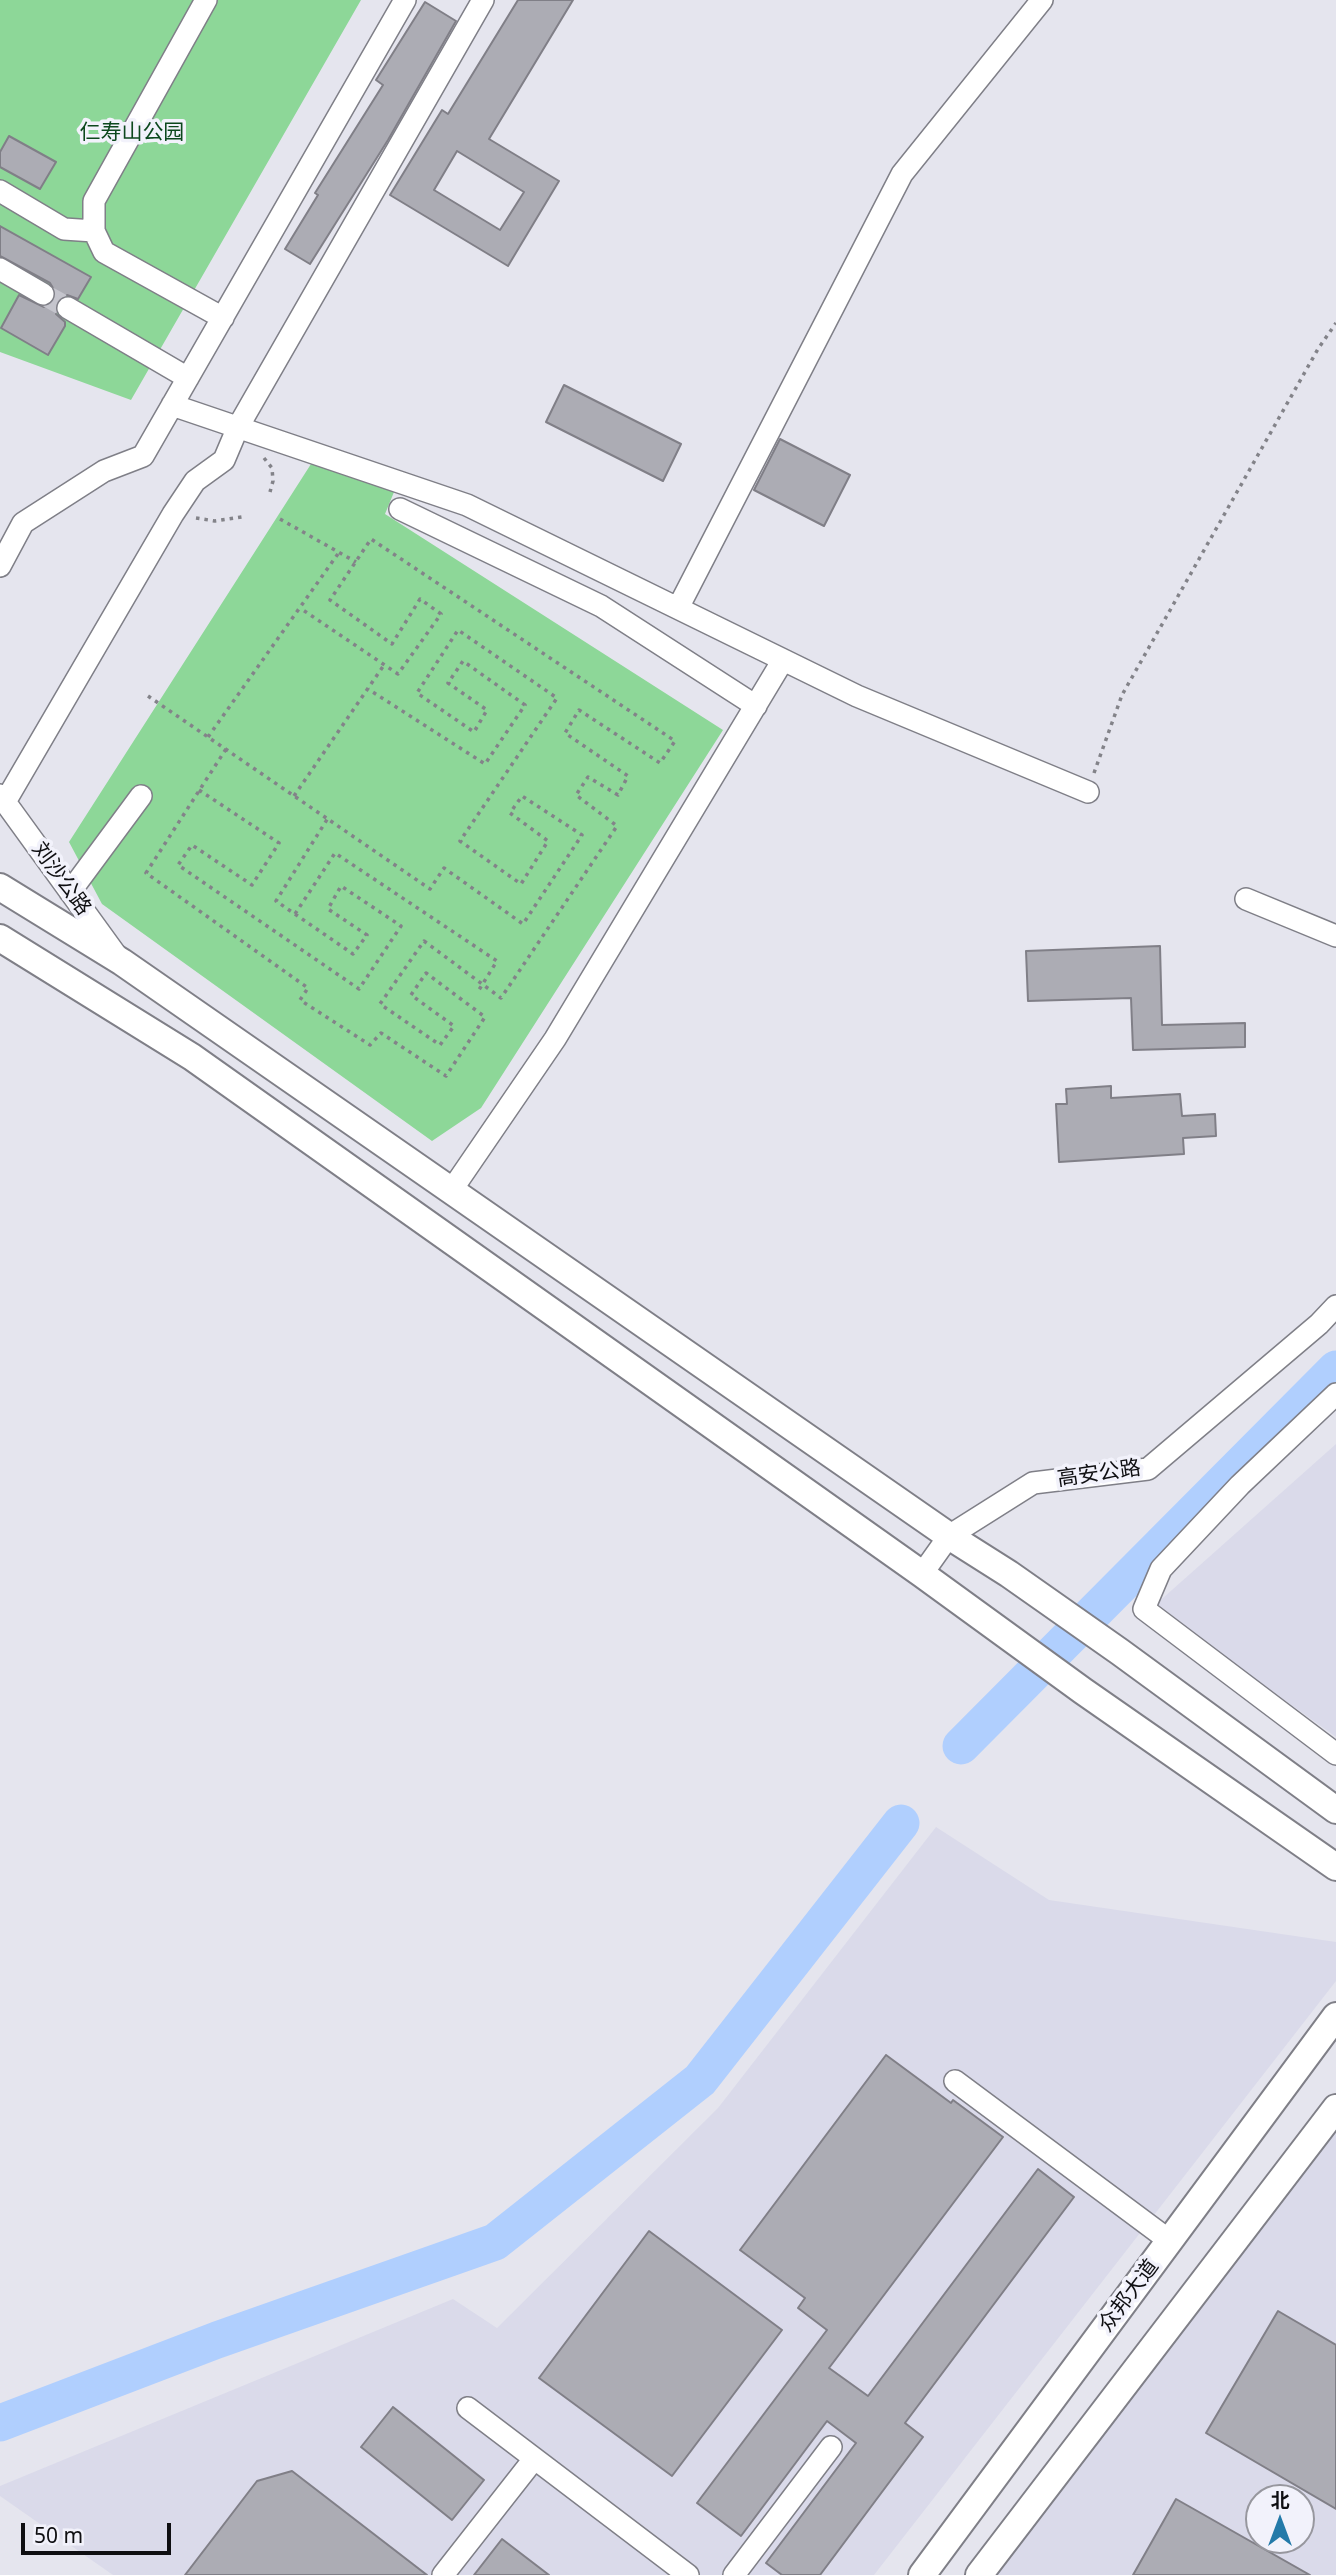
<!DOCTYPE html>
<html>
<head>
<meta charset="utf-8">
<style>
	body { margin:0 }
	#map { position:relative; width:1336px; height:2575px; overflow:hidden; background:#e5e5ee; font-family:"Noto Sans","Noto Sans SC",sans-serif }
	canvas { display:block }
	.north { position:absolute; left:1245px; top:2484px; width:70px; height:70px; box-sizing:border-box; background:#f2f2fb; border:2px solid #97979e; border-radius:50%; rotate:0deg; font-size:19px; font-weight:700; line-height:28px; text-align:center; color:#0f0f12 }
	.north::after { content:''; display:block; margin:auto; width:24px; height:32px; background:#247aa9; clip-path:polygon(50% 0,100% 100%,50% 72%,0 100%) }
	.scale { position:absolute; left:21px; top:2523px; width:150px; height:32px; box-sizing:border-box; border:4px solid #0f0f12; border-top:0; padding-left:9px; font-size:21px; line-height:24px; white-space:nowrap; color:#0f0f12; -webkit-text-stroke:5px #f2f2fb; paint-order:stroke }
</style>
</head>
<body>
<div id="map">
<canvas width="1336" height="2575"></canvas>
<div class="north">北</div>
<div class="scale">50 m</div>
</div>
<script>
const c = document.querySelector('canvas').getContext('2d');
c.lineJoin = 'round';
function paint(path, color) {
  c.fillStyle = color;
  c.fill(path, 'evenodd');
}
function shape(rows) {
  const path = new Path2D();
  for (const r of rows) {
    path.moveTo(r[0], r[1]);
    for (let i = 2; i < r.length; i += 2) path.lineTo(r[i], r[i + 1]);
  }
  return path;
}
function stroke(path, color, width, dash) {
  c.strokeStyle = color;
  c.lineWidth = width;
  c.lineCap = dash ? 'butt' : 'round';
  c.setLineDash(dash || []);
  c.stroke(path);
}
function label(font, color, halo, rows, align = 'center') {
  c.font = font + ' "Noto Sans","Noto Sans SC",sans-serif';
  c.lineWidth = 7;
  c.setLineDash([]);
  c.textBaseline = 'middle';
  c.strokeStyle = halo;
  c.fillStyle = color;
  for (const [text, x, y, turn = 0] of rows) {
    c.save();
    c.translate(x, y);
    c.rotate((+turn || 0) * Math.PI / 180);
    c.textAlign = isNaN(turn) ? turn : align;
    if (halo) c.strokeText(text, 0, 0);
    c.fillText(text, 0, 0);
    c.restore();
  }
}
const built = shape([
	[1336,1444,1336,1737,1154,1606],
	[936,1827,1049,1900,1336,1942,1336,1981,874,2575,113,2575,0,2496,0,2486,453,2299,497,2328,718,2108],
	[1336,2111,1336,2575,987,2575],
	[1259,2498,1301,2498,1301,2540,1259,2540]
]);
const green = shape([
	[0,0,361,0,131,400,0,352],
	[311,464,394,492,385,514,723,730,481,1108,432,1141,102,904,69,842]
]);
const river = shape([
	[961,1746,1336,1369],
	[0,2423,217,2340,495,2242,700,2080,901,1823]
]);
const building = shape([
	[518,0,573,0,489,139,559,181,508,266,390,195,442,110,448,114,518,0],
	[457,151,524,192,500,230,434,190,457,151],
	[425,2,456,21,388,140,310,264,285,249,318,195,315,193,383,85,376,80,425,2],
	[9,136,56,162,40,189,0,167,0,152,9,136],
	[0,226,91,277,78,299,67,295,56,302,56,314,65,322,65,326,48,355,1,328,19,295,44,307,54,301,56,293,50,283,0,256,0,226],
	[564,385,681,444,663,481,546,422,564,385],
	[780,439,850,475,824,526,754,490,780,439],
	[1160,946,1162,1025,1245,1023,1245,1047,1133,1050,1131,998,1028,1001,1026,951,1160,946],
	[1111,1086,1111,1098,1180,1094,1182,1116,1215,1114,1216,1136,1183,1138,1184,1154,1059,1162,1056,1104,1067,1104,1066,1089,1111,1086],
	[886,2055,951,2103,953,2100,1003,2137,829,2368,868,2396,1038,2169,1074,2197,905,2423,923,2437,820,2575,782,2575,766,2563,856,2443,827,2421,741,2536,697,2503,827,2330,798,2308,805,2298,740,2250,886,2055],
	[649,2231,782,2330,672,2476,539,2378,649,2231],
	[1278,2311,1336,2345,1336,2509,1206,2433,1278,2311],
	[393,2407,484,2480,452,2520,361,2447,393,2407],
	[292,2471,427,2575,185,2575,257,2481,292,2471],
	[1176,2499,1310,2575,1133,2575,1176,2499],
	[502,2539,549,2575,474,2575,502,2539]
]);
const minorTunnel = shape([
	[43,294,68,308]
]);
const path = shape([
	[264,458,272,468,273,481,270,492],
	[196,518,215,521,242,517],
	[280,519,356,562],
	[148,696,430,889,444,868,523,924,582,835,522,796,510,813,548,841,521,884,460,841,557,698,458,630,417,693,474,732,487,710,448,683,463,661,525,705,485,764,368,689],
	[208,737,340,551],
	[226,749,146,873,308,988,300,1000,370,1045,381,1033,446,1076,485,1017,426,973,411,995,454,1026,440,1045,380,1004,424,941,501,998,617,826,576,795,588,777,618,795,628,776,565,733,579,710,660,763,675,741,371,539,330,600,392,644,420,599,441,614,398,674,300,608],
	[1094,773,1122,695,1318,349,1336,323],
	[199,790,279,843,252,885,192,845,178,865,359,989,401,926,341,886,328,909,367,935,353,954,276,901,328,818],
	[294,796,384,665],
	[295,914,335,853,497,961,477,993]
]);
const minor = shape([
	[206,0,94,201,94,231,104,252,223,318],
	[0,191,64,229,94,231],
	[0,269,43,294],
	[68,308,188,378],
	[172,405,467,505,857,696,1088,792],
	[400,509,601,606,756,706],
	[0,566,23,523,104,471,143,456,405,0],
	[678,608,902,174,1042,0],
	[0,795,116,955],
	[5,802,173,514,195,481,224,460,238,427,483,0],
	[70,892,141,796],
	[1246,899,1336,936],
	[451,1191,555,1039,783,660],
	[1336,1394,1240,1485,1161,1569,1144,1609,1336,1754],
	[922,1574,949,1536,1033,1483,1148,1469,1319,1324,1336,1306],
	[955,2081,1170,2241],
	[468,2408,688,2575],
	[443,2575,534,2459],
	[734,2575,831,2447]
]);
const major = shape([
	[0,887,122,962,949,1536,1009,1574,1120,1652,1336,1810],
	[0,938,192,1057,922,1574,1083,1691,1336,1867],
	[922,2575,1336,2016],
	[979,2575,1336,2108]
]);
const parkNames = [
	["仁寿山公园",132,133]
];
const streetNames = [
	["刘沙公路",61,879,54],
	["高安公路",1099,1474,-8],
	["众邦大道",1129,2296,-53]
];
paint(built, '#dadaea');
paint(green, '#8dd798');
stroke(river, '#b0cffe', 37);
paint(building, '#acacb4');
stroke(building, '#807f87', 2);
stroke(minorTunnel, '#c5c5cd', 21, [21, 10]);
stroke(minor, '#7f7f87', 24);
stroke(major, '#7f7f87', 30);
stroke(path, '#838389', 3.5, [3.5, 5]);
stroke(minor, '#fff', 21);
stroke(major, '#fff', 26);
label('21px', '#0c481d', '#f2f2fb', parkNames);
label('21px', '#0f0f12', '#f2f2fb', streetNames);
</script>
</body>
</html>
